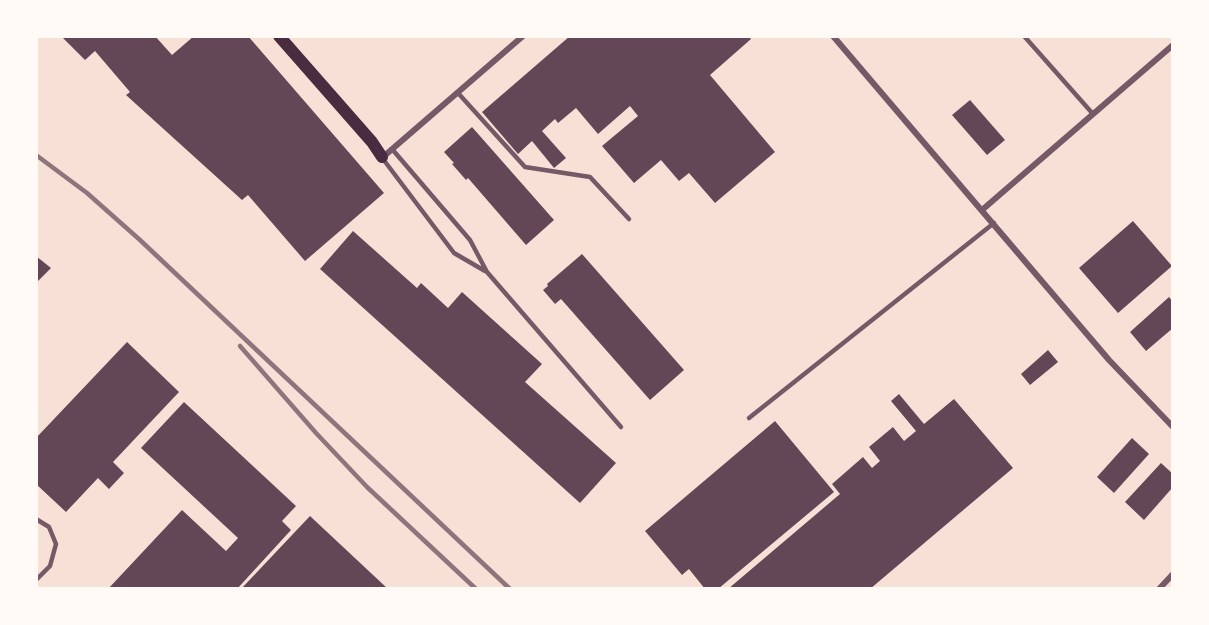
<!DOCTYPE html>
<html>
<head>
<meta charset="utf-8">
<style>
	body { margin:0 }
	#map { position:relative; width:1209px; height:625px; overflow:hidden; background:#f7e1d7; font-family:Overpass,sans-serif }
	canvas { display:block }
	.frame { position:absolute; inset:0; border:38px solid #fffaf5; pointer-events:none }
</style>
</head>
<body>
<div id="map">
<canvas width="1209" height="625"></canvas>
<div class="frame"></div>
</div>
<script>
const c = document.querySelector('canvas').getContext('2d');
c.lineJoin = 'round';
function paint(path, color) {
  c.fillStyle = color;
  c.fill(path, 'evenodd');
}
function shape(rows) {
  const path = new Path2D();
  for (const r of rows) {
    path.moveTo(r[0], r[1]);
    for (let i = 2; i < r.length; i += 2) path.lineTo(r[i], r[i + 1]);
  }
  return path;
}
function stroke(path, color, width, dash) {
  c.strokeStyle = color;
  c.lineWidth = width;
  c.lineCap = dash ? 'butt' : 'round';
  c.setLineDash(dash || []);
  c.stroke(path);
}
const building = shape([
	[61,36,155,36,172,55,194,36,248,36,384,193,305,261,248,195,242,200,126,95,130,92,95,51,85,60],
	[570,36,749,36,751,39,710,75,775,152,715,203,689,173,679,181,661,160,634,183,602,146,638,116,630,106,598,134,576,108,558,123,555,119,542,131,566,158,554,168,532,141,518,154,482,112],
	[970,100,1005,140,987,155,952,115],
	[472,127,554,220,526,245,468,178,466,180,452,164,454,163,444,152],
	[1133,221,1172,266,1118,313,1079,268],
	[353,231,417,288,421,283,448,308,462,292,542,364,525,382,616,463,580,503,320,269],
	[582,254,684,370,650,400,561,299,555,304,543,290,548,286,547,284],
	[36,256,51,268,36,283],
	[1169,297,1173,302,1173,328,1146,351,1130,332],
	[127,342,179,392,113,462,124,473,109,489,98,478,66,512,36,484,36,438],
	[1048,350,1058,362,1030,385,1021,374],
	[899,394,924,424,954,399,1013,468,870,589,728,589,840,494,832,484,863,457,872,468,880,461,869,447,893,427,904,441,916,431,891,401],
	[184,402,296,506,282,521,291,530,237,589,108,589,182,510,226,551,238,538,141,448],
	[775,421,834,492,718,589,705,589,689,569,682,575,645,531],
	[1132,438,1149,454,1114,493,1097,477],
	[1161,463,1173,474,1173,487,1144,520,1125,502],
	[310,516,388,589,241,589]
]);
const service = shape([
	[1024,36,1093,114],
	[458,93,525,167,590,177,629,219],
	[392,149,470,240,487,272,621,427],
	[383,159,454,253,485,271],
	[749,418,994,223],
	[36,519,49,527,56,544,50,566,36,580]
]);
const minor = shape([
	[833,36,1109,360,1173,427],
	[383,157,523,36],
	[982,210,1173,45],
	[1159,589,1173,574]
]);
const secondary = shape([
	[279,36,372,142,382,157]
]);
const rail = shape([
	[36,155,87,193,140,240,510,589],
	[240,346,316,433,367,487,476,589]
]);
paint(building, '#644757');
stroke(service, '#755966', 4.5);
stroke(minor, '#755966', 6);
stroke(secondary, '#4a2c40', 12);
stroke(rail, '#8f747c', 4.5);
</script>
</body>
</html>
